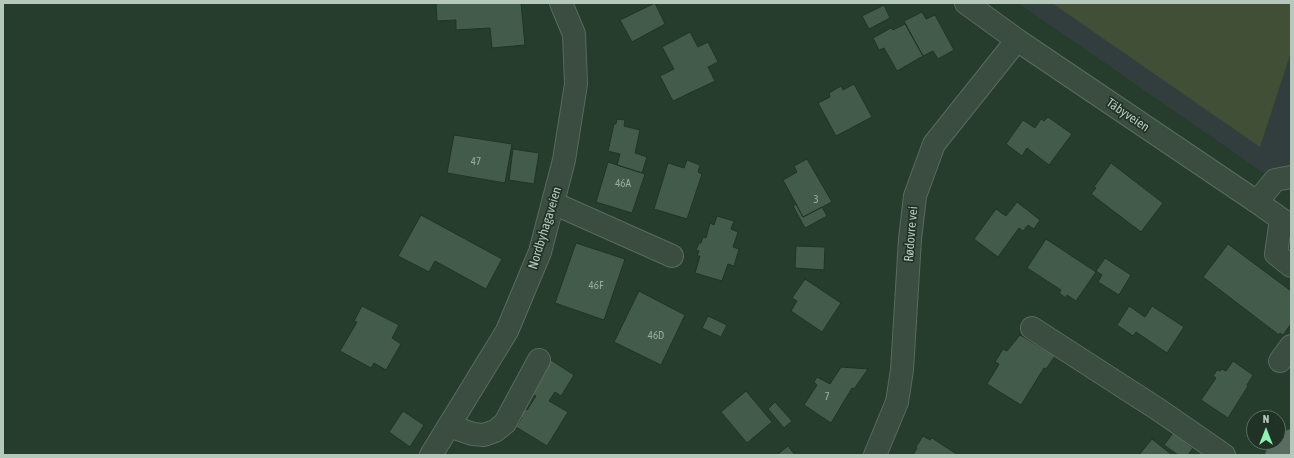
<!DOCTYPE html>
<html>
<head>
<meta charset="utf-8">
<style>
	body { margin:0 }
	#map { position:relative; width:1294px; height:458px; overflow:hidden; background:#263c2d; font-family:"Asap Condensed",sans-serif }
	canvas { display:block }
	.frame { position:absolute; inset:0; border:4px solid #b6c8bc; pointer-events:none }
	.north { position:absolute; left:1246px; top:410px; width:40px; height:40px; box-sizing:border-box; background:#1f3225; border:1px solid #5b6e61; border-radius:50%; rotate:0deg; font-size:11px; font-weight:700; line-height:16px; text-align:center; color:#b6c8bc }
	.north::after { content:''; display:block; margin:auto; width:14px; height:18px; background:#92f0b5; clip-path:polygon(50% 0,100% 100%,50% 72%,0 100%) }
</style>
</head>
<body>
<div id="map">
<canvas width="1294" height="458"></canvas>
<div class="frame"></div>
<div class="north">N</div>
</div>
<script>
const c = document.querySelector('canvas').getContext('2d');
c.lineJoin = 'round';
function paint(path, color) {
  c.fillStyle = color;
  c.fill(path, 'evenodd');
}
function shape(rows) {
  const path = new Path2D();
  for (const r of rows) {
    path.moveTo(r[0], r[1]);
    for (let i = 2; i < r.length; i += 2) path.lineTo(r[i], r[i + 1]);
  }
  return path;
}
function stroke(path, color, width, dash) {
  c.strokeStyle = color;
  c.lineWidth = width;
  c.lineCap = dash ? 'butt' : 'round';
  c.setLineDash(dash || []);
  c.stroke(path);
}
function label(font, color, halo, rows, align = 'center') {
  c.font = font + ' "Asap Condensed",sans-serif';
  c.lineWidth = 3.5;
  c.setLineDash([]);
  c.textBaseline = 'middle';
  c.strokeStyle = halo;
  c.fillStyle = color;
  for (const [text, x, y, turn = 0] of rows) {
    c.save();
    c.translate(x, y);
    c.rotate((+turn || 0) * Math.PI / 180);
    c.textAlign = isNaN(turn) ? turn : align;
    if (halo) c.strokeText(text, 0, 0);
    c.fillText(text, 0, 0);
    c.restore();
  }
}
const medical = shape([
	[1018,3,1291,3,1291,192]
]);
const green = shape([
	[1052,3,1175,3,1177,4,1179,3,1291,3,1291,52,1260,147]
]);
const building = shape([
	[436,3,521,3,525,45,492,48,490,28,456,30,456,20,437,21,436,3],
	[655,3,665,24,632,42,620,20,655,3],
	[884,5,890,18,869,29,862,16,884,5],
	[922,12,926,19,935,15,954,50,938,59,933,51,923,56,904,21,922,12],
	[905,24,923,56,897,71,884,48,879,50,873,38,891,28,893,30,905,24],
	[690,32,698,47,708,42,718,62,708,67,715,81,673,101,660,76,674,69,662,47,690,32],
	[854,84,872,117,836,136,818,103,830,97,829,93,841,86,843,90,854,84],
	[1048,117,1072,134,1049,165,1027,148,1022,156,1006,144,1023,120,1035,128,1041,119,1044,121,1048,117],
	[617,119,625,120,624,126,640,130,635,153,647,157,642,173,617,165,620,154,608,151,614,124,616,124,617,119],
	[454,135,512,144,505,183,447,173,454,135],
	[513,149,539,153,534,184,509,180,513,149],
	[807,159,832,202,803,217,783,180,797,172,794,166,807,159],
	[687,160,700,165,698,172,702,174,687,219,654,209,668,163,684,168,687,160],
	[608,162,645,174,632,213,596,202,608,162],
	[1111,163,1163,203,1141,232,1091,194,1096,188,1094,187,1111,163],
	[1017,202,1040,220,1034,229,1028,225,1023,231,1019,228,998,257,974,239,996,209,1006,216,1017,202],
	[796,204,803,217,822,207,827,216,805,228,793,206,796,204],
	[421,215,502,259,486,289,435,261,429,272,398,256,421,215],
	[717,216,734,221,731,229,738,232,733,247,739,249,734,266,728,264,722,281,695,273,700,256,697,256,699,251,696,250,699,243,701,243,703,237,706,238,710,223,714,225,717,216],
	[1046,239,1096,272,1076,301,1067,295,1066,298,1059,293,1061,290,1027,268,1046,239],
	[576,243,625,259,604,320,555,303,576,243],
	[1228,244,1291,291,1291,324,1283,335,1280,333,1279,335,1203,277,1228,244],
	[796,246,825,247,824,270,795,268,796,246],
	[1105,258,1131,275,1119,295,1098,282,1102,275,1096,271,1105,258],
	[805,279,841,303,822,332,791,311,797,301,792,298,805,279],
	[639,291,685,315,661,365,614,342,639,291],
	[362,306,399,325,392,338,401,344,386,370,374,363,371,368,340,351,357,322,354,321,362,306],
	[1129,306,1145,317,1152,306,1184,327,1167,353,1136,332,1133,336,1117,325,1129,306],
	[708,316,727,325,721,337,702,328,708,316],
	[1020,335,1055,356,1046,369,1044,368,1021,405,987,384,999,364,995,362,1003,349,1007,351,1020,335],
	[551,360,574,375,561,396,555,392,549,401,568,412,547,446,516,427,522,417,519,416,524,408,527,410,536,396,531,393,551,360],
	[1233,361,1253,375,1247,385,1248,386,1228,418,1201,400,1216,378,1213,376,1217,370,1220,371,1222,369,1226,371,1233,361],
	[841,367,868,369,854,389,852,388,831,423,804,405,817,385,814,382,817,377,830,384,841,367],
	[746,391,772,422,747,443,721,412,746,391],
	[775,402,792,421,784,428,768,409,775,402],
	[403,411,424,425,410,447,389,432,403,411],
	[1173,433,1193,448,1188,455,1178,455,1164,445,1173,433],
	[923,436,930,440,932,438,958,455,913,455,917,448,916,447,923,436],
	[1152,439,1172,455,1139,455,1152,439],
	[788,446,795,455,777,455,788,446]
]);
const minor = shape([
	[966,3,1017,40,1257,202,1291,226],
	[1257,202,1275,180,1291,177],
	[553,203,672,256],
	[1281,219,1276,254,1291,266],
	[1032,328,1159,410,1224,455],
	[1280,361,1291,346],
	[449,426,473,434,484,435,495,431,505,423,539,360],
	[431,455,507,331,540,252,564,160,576,84,574,34,561,3],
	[875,455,897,402,902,370,910,239,915,196,934,144,1017,40]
]);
const major = shape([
	[1277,455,1291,441]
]);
const numberNames = [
	["47",476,162],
	["46A",623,184],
	["3",816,200],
	["46F",596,286],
	["46D",656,336],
	["7",827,397]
];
const streetNames = [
	["Täbyveien",1128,115,34],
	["Nordbyhagaveien",545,228,-73],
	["Rødovre vei",911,234,-85]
];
paint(medical, '#313e3d');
paint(green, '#414f36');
paint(building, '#425b4b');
stroke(building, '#213427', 1);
stroke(minor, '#586b5e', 24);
stroke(major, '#46594c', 24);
stroke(minor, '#3a4d40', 22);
stroke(major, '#586d5f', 22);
label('11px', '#99ada0', null, numberNames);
label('13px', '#b6c8bc', '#1f3225', streetNames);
</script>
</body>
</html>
